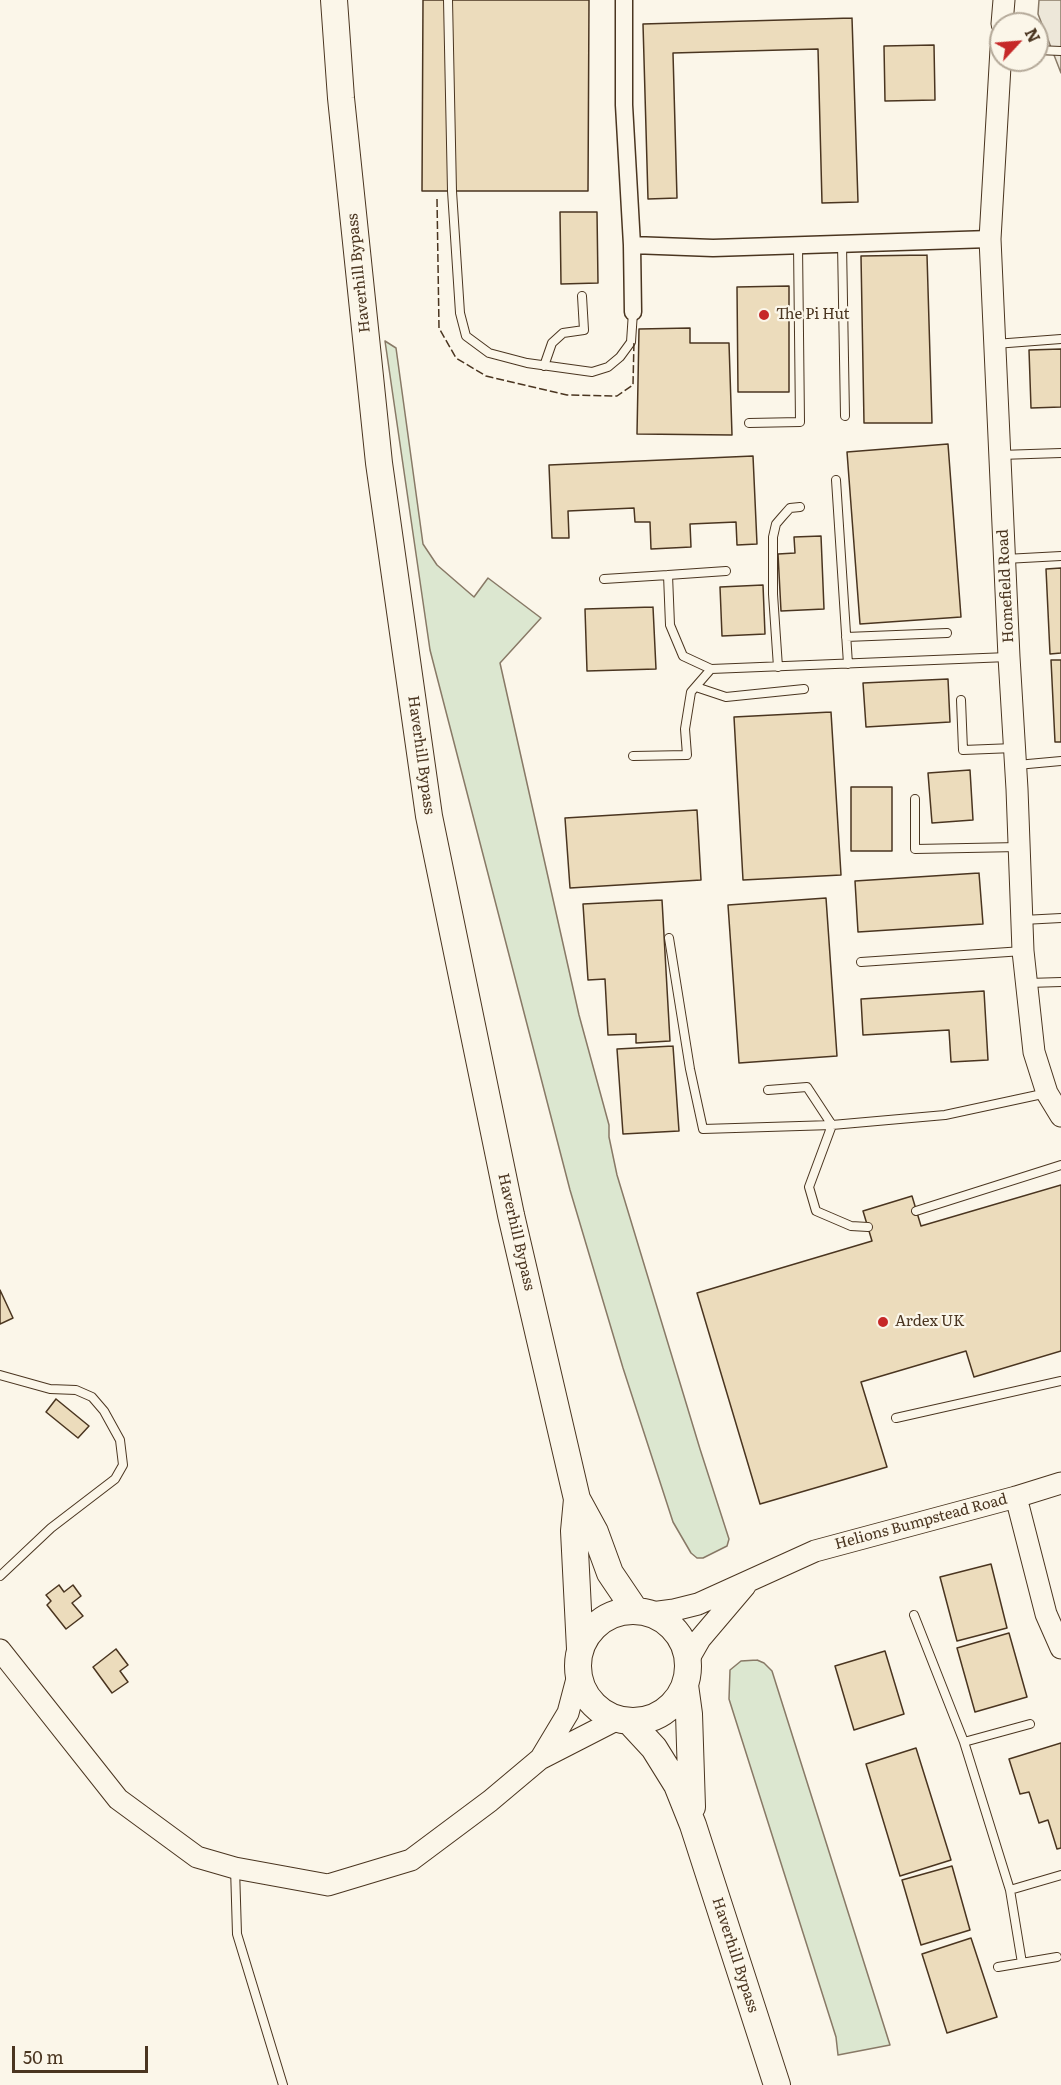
<!DOCTYPE html>
<html>
<head>
<meta charset="utf-8">
<style>
	body { margin:0 }
	#map { position:relative; width:1061px; height:2085px; overflow:hidden; background:#fbf6e9; font-family:Literata,serif }
	canvas { display:block }
	.north { position:absolute; left:989px; top:12px; width:60px; height:60px; box-sizing:border-box; background:#fbf6e9; border:2px solid #b4a999; border-radius:50%; rotate:64deg; font-size:16px; font-weight:700; line-height:24px; text-align:center; color:#4a3520 }
	.north::after { content:''; display:block; margin:auto; width:21px; height:27px; background:#c62828; clip-path:polygon(50% 0,100% 100%,50% 72%,0 100%) }
	.scale { position:absolute; left:12px; top:2046px; width:136px; height:27px; box-sizing:border-box; border:3px solid #4a3520; border-top:0; padding-left:8px; font-size:18px; line-height:21px; white-space:nowrap; color:#4a3520; -webkit-text-stroke:4px #fbf6e9; paint-order:stroke }
</style>
</head>
<body>
<div id="map">
<canvas width="1061" height="2085"></canvas>
<div class="north">N</div>
<div class="scale">50 m</div>
</div>
<script>
const c = document.querySelector('canvas').getContext('2d');
c.lineJoin = 'round';
function paint(path, color) {
  c.fillStyle = color;
  c.fill(path, 'evenodd');
}
function shape(rows) {
  const path = new Path2D();
  for (const r of rows) {
    if (r.length === 3) {
      path.moveTo(r[0] + r[2], r[1]);
      path.arc(r[0], r[1], r[2], 0, 2 * Math.PI);
      continue;
    }
    path.moveTo(r[0], r[1]);
    for (let i = 2; i < r.length; i += 2) path.lineTo(r[i], r[i + 1]);
  }
  return path;
}
function stroke(path, color, width, dash) {
  c.strokeStyle = color;
  c.lineWidth = width;
  c.lineCap = dash ? 'butt' : 'round';
  c.setLineDash(dash || []);
  c.stroke(path);
}
function label(font, color, halo, rows, align = 'center') {
  c.font = font + ' Literata,serif';
  c.lineWidth = 4.5;
  c.setLineDash([]);
  c.textBaseline = 'middle';
  c.strokeStyle = halo;
  c.fillStyle = color;
  for (const [text, x, y, turn = 0] of rows) {
    c.save();
    c.translate(x, y);
    c.rotate((+turn || 0) * Math.PI / 180);
    c.textAlign = isNaN(turn) ? turn : align;
    if (halo) c.strokeText(text, 0, 0);
    c.fillText(text, 0, 0);
    c.restore();
  }
}
const green = shape([
	[385,341,396,348,423,544,437,565,474,597,488,578,541,618,500,663,579,1015,609,1125,609,1137,617,1175,700,1449,729,1539,727,1546,703,1558,697,1558,691,1553,673,1522,623,1368,570,1190,430,650,385,341],
	[757,1660,764,1663,772,1671,890,2045,838,2055,836,2037,729,1699,730,1670,741,1661,757,1660]
]);
const parking = shape([
	[1039,0,1061,0,1061,73,1038,14,1039,0]
]);
const building = shape([
	[423,0,589,0,588,191,422,191,423,0],
	[852,18,858,202,822,203,818,49,673,53,677,198,648,199,643,24,852,18],
	[934,45,935,100,885,101,884,46,934,45],
	[560,212,597,212,598,283,561,284,560,212],
	[927,255,932,423,864,423,861,256,927,255],
	[789,286,789,392,738,392,737,287,789,286],
	[690,328,690,343,729,343,732,435,637,434,639,329,690,328],
	[1061,349,1061,407,1031,408,1029,350,1061,349],
	[948,444,961,617,860,624,847,452,948,444],
	[753,456,757,544,737,545,736,522,690,524,691,547,651,549,650,522,635,522,634,508,568,511,569,538,552,538,549,465,753,456],
	[821,536,824,609,781,611,778,554,795,553,794,537,821,536],
	[1061,568,1061,653,1050,654,1046,569,1061,568],
	[763,585,765,634,722,636,720,587,763,585],
	[653,607,656,669,587,671,585,609,653,607],
	[1051,660,1061,660,1061,742,1055,742,1051,660],
	[948,679,950,722,866,727,863,683,948,679],
	[831,712,841,875,743,880,734,717,831,712],
	[970,770,973,820,932,823,928,773,970,770],
	[851,787,892,787,892,851,851,851,851,787],
	[697,810,701,880,570,888,565,818,697,810],
	[979,873,983,924,858,932,855,881,979,873],
	[826,898,837,1056,739,1063,728,905,826,898],
	[662,900,670,1041,636,1043,636,1034,608,1035,605,979,588,980,583,904,662,900],
	[984,991,988,1060,951,1062,949,1030,863,1035,861,999,984,991],
	[673,1046,679,1131,623,1134,617,1049,673,1046],
	[1061,1185,1061,1351,974,1377,966,1351,861,1382,887,1467,760,1504,697,1293,872,1241,863,1211,912,1196,921,1226,1061,1185],
	[0,1290,13,1318,0,1324,0,1290],
	[56,1399,89,1426,78,1438,46,1412,56,1399],
	[991,1564,1007,1628,957,1641,940,1577,991,1564],
	[59,1585,64,1592,73,1585,81,1596,72,1603,83,1616,66,1629,47,1605,51,1601,46,1595,59,1585],
	[1009,1633,1027,1697,975,1712,957,1648,1009,1633],
	[116,1649,128,1665,120,1671,128,1682,112,1693,93,1667,116,1649],
	[885,1651,904,1714,854,1730,835,1666,885,1651],
	[1061,1743,1061,1848,1057,1849,1048,1820,1039,1823,1029,1792,1020,1794,1009,1759,1061,1743],
	[916,1748,951,1860,900,1876,866,1764,916,1748],
	[952,1866,970,1930,921,1945,902,1880,952,1866],
	[971,1938,997,2017,947,2033,922,1954,971,1938]
]);
const service = shape([
	[448,0,452,191,460,313,466,336,489,353,527,363,592,372,608,367,620,357,631,342,633,312],
	[1037,50,1061,51],
	[842,244,845,416],
	[995,344,1061,339],
	[544,366,552,343,563,333,584,330,582,296],
	[749,423,800,422,798,245],
	[1000,455,1061,453],
	[836,480,848,664],
	[1005,559,1061,556],
	[726,571,668,575,670,625,683,656,711,669,1008,657],
	[604,579,668,575],
	[846,637,947,633],
	[778,667,773,594,773,537,776,524,782,517,790,508,800,507],
	[696,687,726,697,804,689],
	[961,700,963,750,1014,748],
	[633,756,687,755,685,729,691,692,711,669],
	[1017,765,1061,761],
	[915,799,915,849,1019,847],
	[1023,920,1061,918],
	[669,938,690,1069,703,1129,832,1125,945,1115,1047,1093],
	[861,962,1023,951],
	[1028,983,1061,982],
	[768,1090,807,1087,832,1125],
	[832,1125,809,1187,816,1211,851,1226,868,1227],
	[916,1211,1061,1165],
	[0,1375,50,1389,76,1390,92,1397,104,1411,120,1440,123,1465,115,1479,51,1528,0,1576],
	[896,1418,1061,1381],
	[914,1615,964,1742,1010,1890,1061,1875],
	[964,1742,1030,1724],
	[235,1868,237,1934,283,2085],
	[1010,1890,1022,1963],
	[998,1967,1057,1957]
]);
const minor = shape([
	[624,0,624,105,632,245,633,312],
	[632,245,713,248,990,239]
]);
const tertiary = shape([
	[1002,24,1004,0],
	[1001,49,990,239,1009,657,1017,789,1023,951,1034,1052,1047,1093,1061,1116],
	[1016,1497,1046,1614,1061,1648],
	[651,1613,674,1610,698,1604,815,1551,1016,1497,1061,1483],
	[0,1650,118,1799,197,1857,235,1868,328,1885,411,1860,490,1801,540,1759,618,1719],
	[688,1660,700,1639,745,1586],
	[541,1758,568,1713,578,1675]
]);
const primary = shape([
	[334,0,341,98,379,463,429,816,511,1215,577,1499,595,1532,610,1573,635,1610],
	[577,1499,574,1531,580,1649],
	[633,1666,55],
	[685,1685,689,1714,692,1807],
	[629,1721,654,1748,677,1785,693,1825,777,2085]
]);
const fence = shape([
	[437,199,439,328,456,358,486,376,567,395,617,396,633,385,634,341]
]);
const markers = [
	[764,315,6,"#c62828"],
	[883,1322,6,"#c62828"]
];
const streetNames = [
	["Haverhill Bypass",359,273,-96],
	["Homefield Road",1006,586,-93],
	["Haverhill Bypass",421,755,82],
	["Haverhill Bypass",516,1232,77],
	["Helions Bumpstead Road",921,1522,-15],
	["Haverhill Bypass",735,1955,72]
];
const poiNames = [
	["The Pi Hut",776,315],
	["Ardex UK",895,1322]
];
paint(green, '#dce7d0');
stroke(green, '#887966', 1.5);
paint(parking, '#ede7d9');
stroke(parking, '#887966', 1.5);
paint(building, '#ecdcbc');
stroke(building, '#4a3520', 1.5);
stroke(service, '#4a3520', 10);
stroke(minor, '#4a3520', 19);
stroke(tertiary, '#4a3520', 23);
stroke(primary, '#4a3520', 28);
stroke(service, '#fbf6e9', 8);
stroke(minor, '#fbf6e9', 16);
stroke(tertiary, '#fbf6e9', 21);
stroke(primary, '#fbf6e9', 26);
stroke(fence, '#4a3520', 1.5, [8, 3]);
for (const [x, y, r, color] of markers) {
  const dot = new Path2D();
  dot.arc(x, y, r, 0, 2 * Math.PI);
  c.fillStyle = color;
  c.fill(dot);
  stroke(dot, '#fbf6e9', 2);
}
label('15px', '#4a3520', '#fbf6e9', streetNames);
label('15px', '#4a3520', '#fbf6e9', poiNames, 'left');
</script>
</body>
</html>
